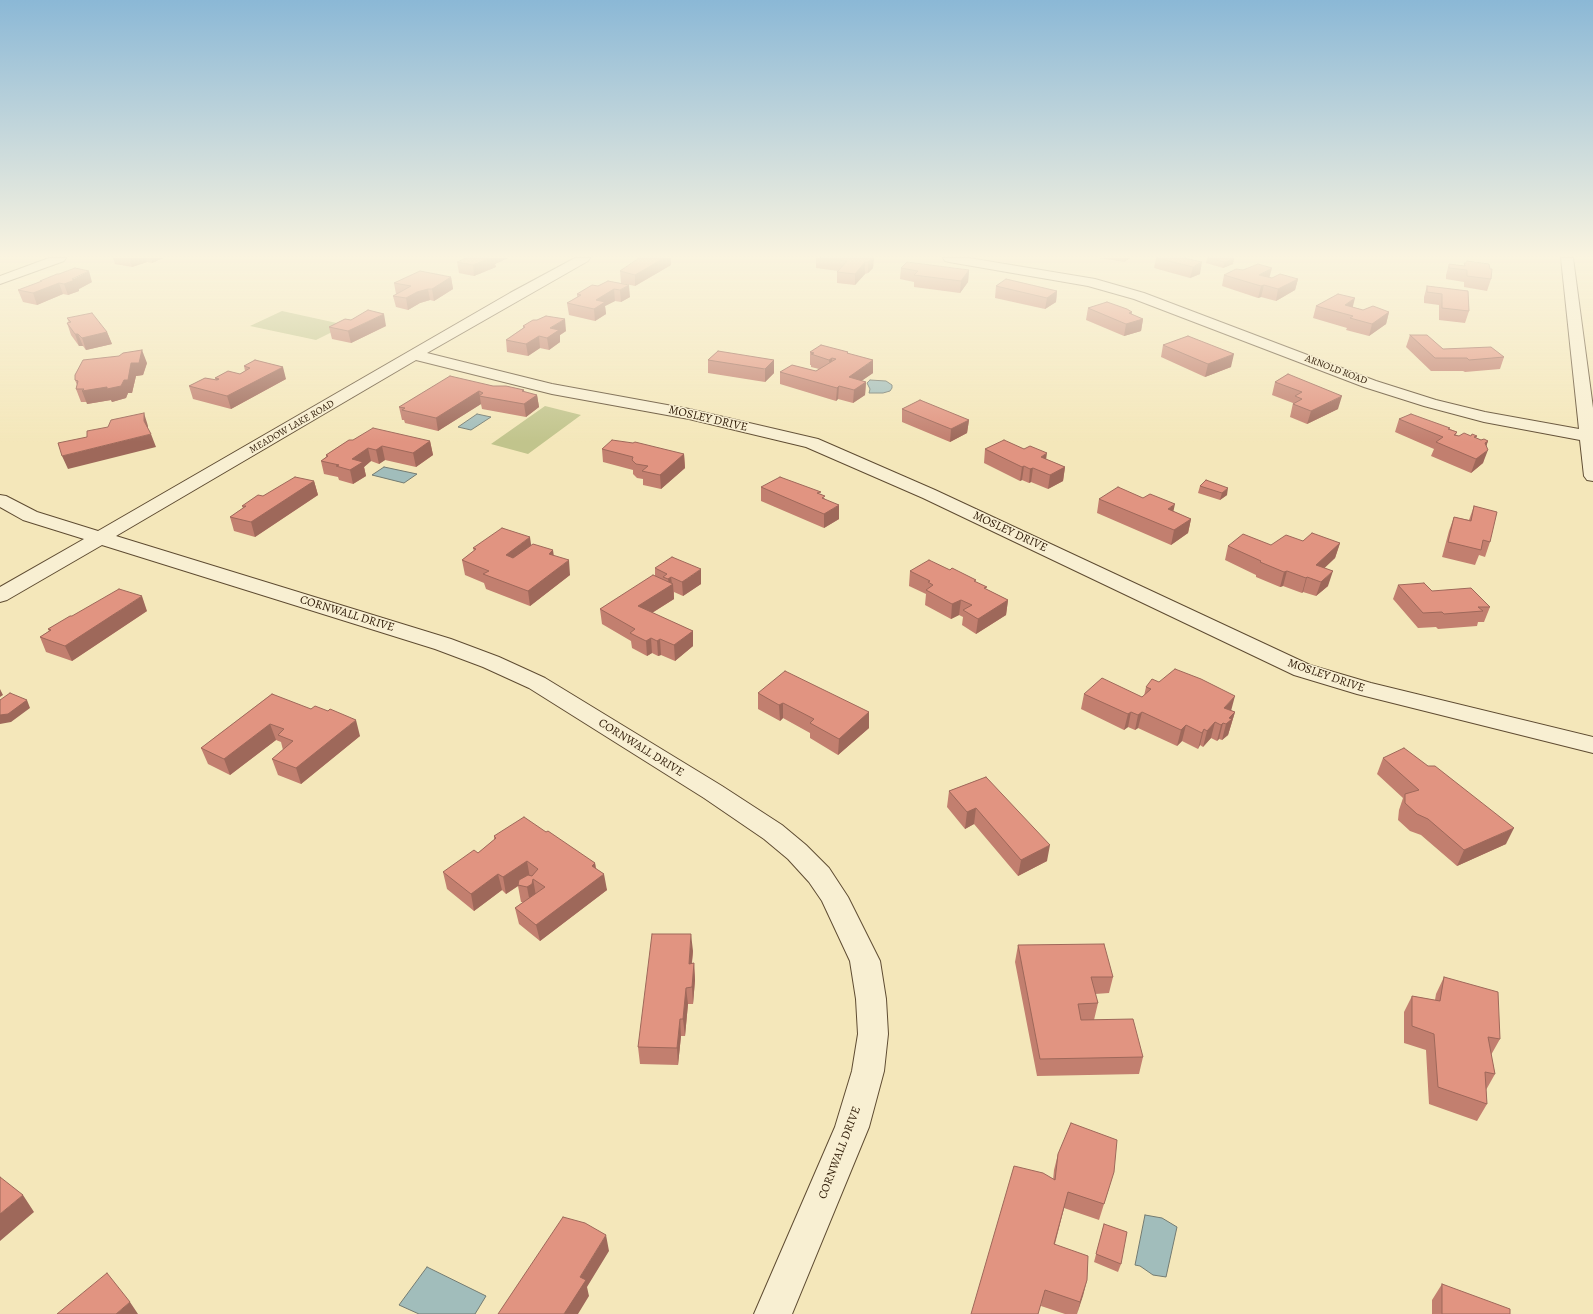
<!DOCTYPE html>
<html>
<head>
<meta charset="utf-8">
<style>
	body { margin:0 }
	canvas { display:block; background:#f4e7ba }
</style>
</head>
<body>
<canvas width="1593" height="1314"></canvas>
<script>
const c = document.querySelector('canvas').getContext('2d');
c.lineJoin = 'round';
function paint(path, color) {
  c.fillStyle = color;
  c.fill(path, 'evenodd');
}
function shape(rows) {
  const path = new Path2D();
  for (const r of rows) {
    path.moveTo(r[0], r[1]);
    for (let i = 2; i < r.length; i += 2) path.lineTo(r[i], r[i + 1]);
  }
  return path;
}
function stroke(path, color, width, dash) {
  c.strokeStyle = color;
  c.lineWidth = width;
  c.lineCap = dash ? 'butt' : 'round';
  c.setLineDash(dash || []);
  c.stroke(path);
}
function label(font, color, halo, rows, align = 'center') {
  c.font = font + ' Alegreya,serif';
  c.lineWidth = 3;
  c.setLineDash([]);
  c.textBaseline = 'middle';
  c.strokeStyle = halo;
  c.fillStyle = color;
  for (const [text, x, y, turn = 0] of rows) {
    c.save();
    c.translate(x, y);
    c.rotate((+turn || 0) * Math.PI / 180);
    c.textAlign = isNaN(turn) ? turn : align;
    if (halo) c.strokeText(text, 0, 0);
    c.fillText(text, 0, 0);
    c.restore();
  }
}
const green = shape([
	[282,311,346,325,316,340,250,326],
	[545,406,581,415,528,454,491,444]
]);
const water = shape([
	[870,380,886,381,892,385,892,388,890,391,883,393,869,393,870,389,867,383,870,380],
	[477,414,491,417,471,430,458,427,477,414],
	[384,467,417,474,404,483,372,475,384,467],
	[1145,1215,1162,1218,1177,1227,1166,1277,1153,1275,1140,1266,1135,1265,1145,1215],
	[427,1267,486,1296,475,1314,419,1314,399,1305,427,1267]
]);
const street = shape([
	[49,258,66,258,64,261,0,284,0,276,49,258],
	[575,258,590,258,588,261,427,353,552,384,689,409,818,439,935,490,1310,665,1371,683,1593,737,1593,753,1357,694,1294,675,923,498,806,447,689,419,552,394,416,360,116,536,451,639,499,657,545,678,722,786,782,825,806,845,829,868,848,897,880,961,886,999,888,1034,884,1071,869,1127,792,1314,754,1314,835,1127,852,1071,858,1034,856,999,850,961,822,901,809,882,788,859,764,839,704,798,529,688,483,667,435,649,102,545,7,600,0,602,0,587,84,539,23,520,0,507,0,495,6,496,37,512,98,531,510,293,575,258],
	[943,258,969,258,1095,279,1144,293,1376,381,1436,400,1485,412,1579,429,1561,258,1573,258,1593,408,1593,481,1587,480,1584,476,1580,440,1484,422,1424,406,1364,387,1134,299,1088,286,949,262,945,261,943,258]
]);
const wall = shape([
	[113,258,163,258,152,263,147,262,132,267,115,264],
	[508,258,495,264,496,267,474,276,459,273,457,262],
	[641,258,671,258,671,265,635,286,621,283,620,271],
	[816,258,874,258,873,268,868,273,865,274,855,285,837,283,837,272,838,271,816,268],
	[1099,258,1130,258,1124,262],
	[1156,258,1184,258,1200,274,1190,278,1154,268],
	[1207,258,1234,258,1233,264,1223,268,1206,263],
	[1464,263,1490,269,1491,279,1487,291,1464,287,1464,282,1446,279,1446,275,1449,264,1464,266],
	[901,268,969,270,968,282,960,293,914,287,914,282,900,279],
	[1224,275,1272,278,1298,279,1295,290,1276,301,1261,297,1258,298,1222,286],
	[451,277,453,289,434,301,430,300,420,303,408,310,396,307,393,296,396,294,394,283],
	[40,281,92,282,79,289,79,291,68,295,63,294,37,305,23,302,18,290,40,282],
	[608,281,630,297,621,302,615,301,605,306,606,314,595,321,569,315,567,303,577,297,577,294,598,286],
	[996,286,1057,291,1056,302,1045,309,995,298],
	[1427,286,1468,291,1469,311,1465,323,1439,320,1439,305,1424,303,1424,297],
	[1316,306,1352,307,1363,310,1389,312,1386,324,1369,336,1346,330,1347,328,1313,318],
	[1088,308,1131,314,1143,319,1141,331,1124,336,1086,320],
	[67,318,107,332,112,344,86,350,83,346,79,346,71,335,67,323,69,323],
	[386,326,351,343,332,339,329,327],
	[523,326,566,331,560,335,560,342,549,350,540,348,528,356,507,352,506,340,523,328],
	[1410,335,1443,349,1504,357,1500,369,1465,372,1463,371,1431,371,1406,347],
	[1163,345,1231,367,1205,377,1161,357],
	[718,351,774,373,765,382,708,373,708,360],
	[810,352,848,352,848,354,873,373,861,381,866,382,865,395,853,403,838,399,836,401,780,384,780,372,816,371,819,369,811,367,811,365,810,365],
	[147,363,143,375,136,376,132,393,128,393,126,398,112,402,111,400,87,404,87,402,81,402,76,389,77,385,75,380],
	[244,366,286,379,231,409,193,399,189,386,216,380,215,378,240,374,245,371],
	[1288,374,1338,409,1307,424,1290,417,1293,403,1272,395,1275,382],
	[493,386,524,390,524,392,537,395,539,407,526,417,482,409,481,404,438,431,405,423,404,420,402,420,399,407],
	[902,409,969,420,967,433,950,442,902,422],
	[1399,419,1450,429,1457,432,1456,435,1459,436,1477,436,1476,438,1481,440,1488,441,1486,446,1483,463,1471,473,1431,456,1434,449,1395,432],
	[349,440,430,441,433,455,416,467,385,460,379,464,371,461,364,467,366,476,353,484,339,480,338,477,324,474,321,461,326,457,326,455],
	[602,449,684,454,685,468,661,489,643,485,643,479,637,478,633,474,633,470,603,462],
	[985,449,1046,459,1065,467,1063,481,1048,489,1031,482,1029,483,1022,480,1020,481,984,463],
	[1206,480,1227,495,1220,500,1198,493,1200,486],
	[314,481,318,495,255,537,234,531,230,517,243,508,242,506,263,496],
	[761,487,821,494,825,499,839,519,824,528,761,501],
	[1099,499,1173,511,1191,519,1188,533,1171,545,1097,513],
	[1474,506,1490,542,1485,557,1479,555,1475,565,1442,557,1449,531,1454,517,1469,520],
	[1303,541,1340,543,1335,558,1324,568,1328,586,1316,596,1303,592,1302,593,1283,586,1280,587,1256,577,1256,575,1225,560,1228,546,1271,545],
	[531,545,554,556,570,575,530,606,486,589,484,583,465,575,462,560,474,551,473,548],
	[655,568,701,584,683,596,674,592,674,599,652,613,693,631,693,646,675,661,661,655,658,656,652,653,647,656,632,648,631,641,602,624,600,609,655,577],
	[950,570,976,582,986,589,1008,600,1006,615,976,634,962,625,963,617,959,615,951,619,925,605,926,594,909,586,910,571],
	[1398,585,1432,591,1490,607,1484,622,1478,622,1477,626,1438,629,1436,627,1418,628,1393,599],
	[147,611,72,661,46,652,40,637,49,631,48,629,72,616],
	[1159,682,1235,712,1228,735,1222,740,1219,739,1217,741,1211,738,1203,747,1200,745,1198,749,1182,741,1177,746,1138,728,1135,730,1128,727,1124,730,1081,709,1084,694,1142,697,1144,696,1146,687],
	[758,693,869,712,869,728,838,755,810,738,810,733,783,718,780,721,758,709],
	[272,694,360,736,301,784,278,775,272,759,283,750,281,742,276,740,230,775,208,764,201,748],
	[1383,758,1506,844,1457,866,1421,835,1410,831,1398,820,1399,810,1403,798,1377,774],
	[986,777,1047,861,1018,876,974,824,965,829,947,807,949,791],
	[546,832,595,863,596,868,607,890,540,941,519,924,515,908,523,902,521,902,518,886,506,894,502,890,474,911,447,889,443,872,478,853,494,840,494,836],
	[1018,945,1113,977,1109,993,1095,994,1098,1003,1094,1020,1143,1057,1139,1074,1037,1076,1015,962],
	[693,951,692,963,694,963,695,980,693,1004,688,1004,685,1036,681,1036,678,1065,640,1064,638,1047],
	[1444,977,1500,1039,1491,1055,1495,1074,1486,1090,1487,1104,1477,1121,1429,1104,1426,1050,1404,1043,1404,1012,1412,996,1435,1000,1436,994],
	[1058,1154,1109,1188,1099,1220,1064,1208,1055,1244,1087,1280,1077,1314,1065,1314,1041,1306,1054,1170],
	[1104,1224,1121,1264,1118,1272,1094,1262],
	[1442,1284,1510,1314,1432,1314,1432,1300]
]);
const shadedWall = shape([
	[129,258,146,258,147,262,132,267],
	[151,258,163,258,152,263],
	[490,258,508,258,495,264,496,267,474,276,473,265],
	[664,258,671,258,671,265,635,286,635,275],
	[873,258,874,258,873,268,868,273,868,262],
	[1125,258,1130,258,1124,262],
	[1234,258,1233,264,1223,268,1225,262],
	[865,262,865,274,855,285,855,274],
	[1202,262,1200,274,1190,278,1193,267],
	[1272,268,1269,279,1259,275],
	[969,270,968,282,960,293,961,281],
	[89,271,92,282,79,289,79,291,68,295,64,284],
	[451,277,453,289,434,301,432,289],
	[1298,279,1295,290,1276,301,1278,289],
	[59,283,63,294,37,305,33,293],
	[629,285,630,297,621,302,620,290],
	[1264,285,1261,297,1258,298,1261,286],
	[428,289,430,300,420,303,408,310,406,298,417,292],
	[614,289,615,301,605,306,606,314,595,321,594,309,596,300],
	[1057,291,1056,302,1045,309,1047,298],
	[1355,298,1352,310,1345,305],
	[1132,312,1130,323,1143,319,1141,331,1124,336,1126,324,1129,313],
	[1389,312,1386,324,1369,336,1372,324],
	[384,314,386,326,351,343,348,331],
	[565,319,566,331,560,335,560,342,549,350,547,338,550,328],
	[107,332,112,344,86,350,82,338],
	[75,334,78,334,83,346,79,346],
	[539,336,540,348,528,356,526,344],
	[142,350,147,363,143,375,136,376,132,393,128,393,126,398,112,402,111,400,87,404,82,391,124,380,131,363],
	[1234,354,1231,367,1205,377,1208,364],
	[832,358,832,370,829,373,829,360],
	[774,360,774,373,765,382,765,369],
	[873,360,873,373,850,389,849,377],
	[283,367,286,379,231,409,227,396],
	[866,382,865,395,853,403,854,390],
	[839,386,838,399,836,401,837,388],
	[479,391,481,404,438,431,436,418],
	[537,395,539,407,526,417,524,404],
	[1342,396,1338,409,1307,424,1311,411],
	[144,413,148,426,148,434,144,421],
	[969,420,967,433,950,442,951,429],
	[151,434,156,447,68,469,62,456],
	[430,441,433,455,416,467,413,453],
	[1488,441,1484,453,1488,450,1483,463,1471,473,1476,459,1485,443],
	[382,446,385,460,379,464,376,450],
	[368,448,371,461,364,467,366,476,353,484,350,470,352,459],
	[1047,453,1045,467,1041,457],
	[684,454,685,468,661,489,660,475],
	[1024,466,1022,480,1020,481,1022,467],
	[1065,467,1063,481,1048,489,1050,475],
	[1033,468,1031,482,1029,483,1030,469],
	[314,481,318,495,255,537,251,522],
	[1228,488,1227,495,1220,500,1222,493],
	[1175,504,1172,518,1168,509],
	[839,505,839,519,824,528,824,514],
	[1191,519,1188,533,1171,545,1174,530],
	[530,537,532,551,508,569,506,555],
	[1340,543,1335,558,1312,580,1316,565],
	[553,550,555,564,549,554],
	[569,560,570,575,530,606,528,591],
	[701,569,701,584,683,596,682,582],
	[1287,571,1283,586,1280,587,1284,572],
	[1333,571,1328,586,1316,596,1321,582],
	[671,577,672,584,673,584,674,599,639,621,638,606,669,586,668,579],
	[1307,577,1303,592,1302,593,1306,578],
	[142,596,147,611,72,661,65,646],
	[961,600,959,615,951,619,952,604],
	[1008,600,1006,615,976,634,978,619],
	[693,631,693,646,675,661,674,645],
	[651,638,652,653,647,656,646,641],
	[660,639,661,655,658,656,657,641],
	[0,689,3,695,0,697],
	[1235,696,1231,711,1224,708],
	[27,700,30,708,11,722,0,724,0,715],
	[783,703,783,718,780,721,779,705],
	[869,712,869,728,838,755,839,739],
	[1131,712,1128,727,1124,730,1128,714],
	[1142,712,1138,728,1135,730,1138,715],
	[1235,712,1228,735,1222,740,1226,724,1229,718],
	[356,720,360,736,301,784,296,768],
	[1215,722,1211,738,1203,747,1207,731],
	[1223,723,1219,739,1217,741,1221,725],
	[270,724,276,740,230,775,224,759],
	[1186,725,1182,741,1177,746,1181,730],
	[1204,729,1200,745,1198,749,1202,733],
	[976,808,974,824,965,829,967,812],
	[1514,828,1506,844,1457,866,1464,850],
	[1050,845,1047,861,1018,876,1021,860],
	[527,861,530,878,506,894,503,877],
	[595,863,597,879,604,874,607,890,540,941,536,925],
	[498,874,502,890,474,911,471,894],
	[533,879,536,896,530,903,527,887],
	[691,934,693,951,690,980,689,964],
	[694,963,695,980,693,1004,692,987],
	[686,988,688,1004,685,1036,683,1019],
	[680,1019,681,1036,678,1065,677,1048],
	[1068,1192,1064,1208,1050,1260,1054,1244],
	[23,1195,34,1212,0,1241,0,1214],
	[606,1235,609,1251,587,1287,589,1296,578,1314,564,1314,580,1277],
	[1087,1280,1083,1296,1077,1314,1080,1302],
	[130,1302,138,1314,116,1314]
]);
const building = shape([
	[466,258,490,258,473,265,457,262,466,258],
	[639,258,664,258,635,275,620,271,639,258],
	[820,258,873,258,868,262,865,262,855,274,837,272,847,261,820,258],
	[1157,258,1184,258,1202,262,1193,267,1157,258],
	[1208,258,1234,258,1225,262,1208,258],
	[1467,261,1489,264,1490,269,1492,269,1491,279,1467,276,1467,270,1449,268,1449,264,1465,266,1464,263,1466,263,1467,261],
	[907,262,969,270,961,281,914,275,918,271,901,268,907,262],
	[1258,264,1272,268,1259,275,1272,278,1280,274,1298,279,1278,289,1264,285,1261,286,1224,275,1236,269,1243,270,1258,264],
	[75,268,89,271,72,279,75,280,64,284,59,283,33,293,18,290,42,281,40,281,57,274,59,274,75,268],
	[420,271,451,277,432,289,428,289,417,292,406,298,393,296,411,286,394,283,420,271],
	[1006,279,1057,291,1047,298,996,286,1006,279],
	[608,281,629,285,620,290,614,289,596,300,605,302,594,309,567,303,581,295,577,294,592,285,598,286,608,281],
	[1427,286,1468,291,1469,311,1442,308,1442,294,1427,292,1427,286],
	[1338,294,1355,298,1345,305,1363,310,1373,306,1389,312,1372,324,1350,318,1353,316,1316,306,1338,294],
	[1107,302,1127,309,1132,312,1129,313,1143,319,1126,324,1088,308,1107,302],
	[368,310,384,314,348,331,329,327,345,319,351,320,368,310],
	[92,313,107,332,82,338,78,334,75,334,67,323,71,322,67,318,92,313],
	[546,316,565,319,550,328,559,330,547,338,539,336,526,344,506,340,525,327,523,326,533,320,537,320,546,316],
	[1410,335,1427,335,1443,349,1491,347,1504,357,1469,360,1467,358,1435,358,1410,335],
	[1188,336,1234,354,1208,364,1163,345,1188,336],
	[821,345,848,352,847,353,873,360,849,377,866,382,854,390,839,386,837,388,780,372,792,365,816,371,836,359,832,358,829,360,811,354,814,353,810,352,821,345],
	[142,350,139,363,131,363,128,380,124,380,121,386,107,389,107,387,82,391,84,389,76,389,78,381,75,380,75,375,83,360,119,356,123,353,142,350],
	[718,351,774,360,765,369,708,360,718,351],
	[255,360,283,367,227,396,189,386,205,378,217,380,219,379,215,378,228,371,240,374,250,368,244,366,255,360],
	[1288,374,1342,396,1311,411,1293,404,1302,399,1295,396,1302,392,1275,382,1288,374],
	[450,376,493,386,506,386,524,390,522,391,537,395,524,404,479,396,483,393,479,391,436,418,402,410,405,408,399,407,450,376],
	[920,400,969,420,951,429,902,409,920,400],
	[144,413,144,421,151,434,62,456,58,443,87,437,87,431,108,427,111,420,144,413],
	[1411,414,1450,428,1448,429,1457,432,1454,435,1459,436,1464,433,1471,436,1472,434,1477,436,1474,437,1481,440,1484,439,1488,441,1485,443,1488,450,1476,459,1436,442,1443,437,1399,419,1411,414],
	[373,428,430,441,413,453,382,446,376,450,368,448,352,459,363,462,350,470,336,466,339,465,321,461,328,456,326,455,349,440,353,440,373,428],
	[612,440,633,443,635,442,684,454,660,475,642,471,648,466,636,464,632,460,633,457,602,449,612,440],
	[1004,440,1024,449,1030,446,1047,453,1041,457,1065,467,1050,475,1033,468,1030,469,1024,466,1022,467,985,449,1004,440],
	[295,477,314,481,251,522,230,517,246,506,242,506,258,495,263,496,295,477],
	[780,477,821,492,817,493,825,496,822,498,839,505,824,514,761,487,780,477],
	[1206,480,1228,488,1222,493,1200,486,1206,480],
	[1118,487,1143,498,1150,494,1175,504,1168,509,1191,519,1174,530,1099,499,1118,487],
	[1474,506,1497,512,1490,542,1483,540,1481,550,1448,542,1454,517,1471,521,1474,506],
	[502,528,530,537,506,555,513,558,533,544,553,550,549,554,569,560,528,591,483,574,489,571,462,560,476,549,473,548,502,528],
	[1312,533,1340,543,1316,565,1333,571,1321,582,1307,577,1306,578,1287,571,1284,572,1260,562,1261,561,1228,546,1243,534,1271,545,1286,535,1303,541,1312,533],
	[672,557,701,569,682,582,671,577,668,579,663,577,667,574,655,568,672,557],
	[929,560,950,570,952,568,976,580,974,581,987,587,984,588,1008,600,978,619,963,610,972,605,961,600,952,604,926,590,933,585,928,582,930,581,910,571,929,560],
	[653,575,673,584,638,606,693,631,674,645,660,639,657,641,651,638,646,641,630,633,635,629,600,609,653,575],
	[1424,583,1432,591,1471,588,1490,607,1478,607,1483,611,1444,614,1442,612,1423,613,1398,585,1424,583],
	[119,589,142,596,65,646,40,637,51,630,48,629,70,616,72,616,119,589],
	[1175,669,1201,679,1235,696,1224,708,1235,712,1229,718,1232,719,1226,724,1223,723,1221,725,1215,722,1207,731,1204,729,1202,733,1186,725,1181,730,1142,712,1138,715,1131,712,1128,714,1084,694,1102,678,1142,697,1151,689,1146,687,1152,679,1159,682,1175,669],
	[785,671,869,712,839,739,810,723,814,719,783,703,779,705,758,693,785,671],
	[10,693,27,700,8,714,0,715,0,700,10,693],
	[272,694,311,709,315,706,328,711,330,709,356,720,296,768,272,759,293,741,278,735,284,729,270,724,224,759,201,748,272,694],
	[1404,748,1428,766,1435,766,1514,828,1464,850,1428,819,1417,814,1405,803,1405,794,1419,790,1383,758,1404,748],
	[986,777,1050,845,1021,860,976,808,967,812,949,791,986,777],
	[524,817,546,832,548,831,595,863,592,866,604,874,536,925,515,908,545,887,533,879,532,884,527,887,518,885,519,880,528,875,532,876,538,869,527,861,503,877,498,874,471,894,443,872,474,850,478,853,496,838,494,836,524,817],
	[652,934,691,934,689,964,694,963,692,987,686,988,683,1019,680,1019,677,1048,638,1047,652,934],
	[1104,944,1113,977,1091,977,1098,1003,1078,1004,1081,1020,1133,1019,1143,1057,1040,1059,1018,945,1104,944],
	[1444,977,1498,992,1500,1039,1488,1037,1495,1074,1485,1072,1487,1104,1438,1087,1434,1034,1412,1026,1412,996,1440,1001,1444,977],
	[1071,1123,1117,1140,1114,1172,1104,1204,1068,1192,1054,1244,1088,1256,1087,1280,1080,1302,1045,1290,1038,1314,971,1314,1014,1166,1043,1173,1055,1180,1058,1154,1071,1123],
	[0,1177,23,1195,0,1214,0,1177],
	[563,1217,585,1223,606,1235,580,1277,586,1280,564,1314,498,1314,563,1217],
	[1104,1224,1127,1232,1121,1264,1096,1254,1104,1224],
	[107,1273,130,1302,116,1314,57,1314,107,1273],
	[1442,1284,1510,1309,1510,1314,1442,1314,1442,1284]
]);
const farStreetnames = [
	["ARNOLD ROAD",1336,370,21],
	["MEADOW LAKE ROAD",292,427,-30]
];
const streetNames = [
	["MOSLEY DRIVE",708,419,13],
	["MOSLEY DRIVE",1010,532,25],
	["CORNWALL DRIVE",347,614,17],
	["MOSLEY DRIVE",1326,676,19],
	["CORNWALL DRIVE",641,748,32],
	["CORNWALL DRIVE",840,1153,-69]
];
paint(green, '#c1c48c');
paint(water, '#a1bdbb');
stroke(water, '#737b72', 1);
stroke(street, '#5f4c32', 2);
paint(street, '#f8efd2');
paint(wall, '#c27f6f');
paint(shadedWall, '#9e685a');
paint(building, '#e19481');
stroke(building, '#9e685a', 1);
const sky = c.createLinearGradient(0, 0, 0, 442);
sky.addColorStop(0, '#8bb8d6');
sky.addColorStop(0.58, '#faf4e0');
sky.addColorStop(1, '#faf4e000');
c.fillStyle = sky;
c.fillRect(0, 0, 1593, 442);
label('10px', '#2d1905', '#f8efd2', farStreetnames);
label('12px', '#2d1905', '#f8efd2', streetNames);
</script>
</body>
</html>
